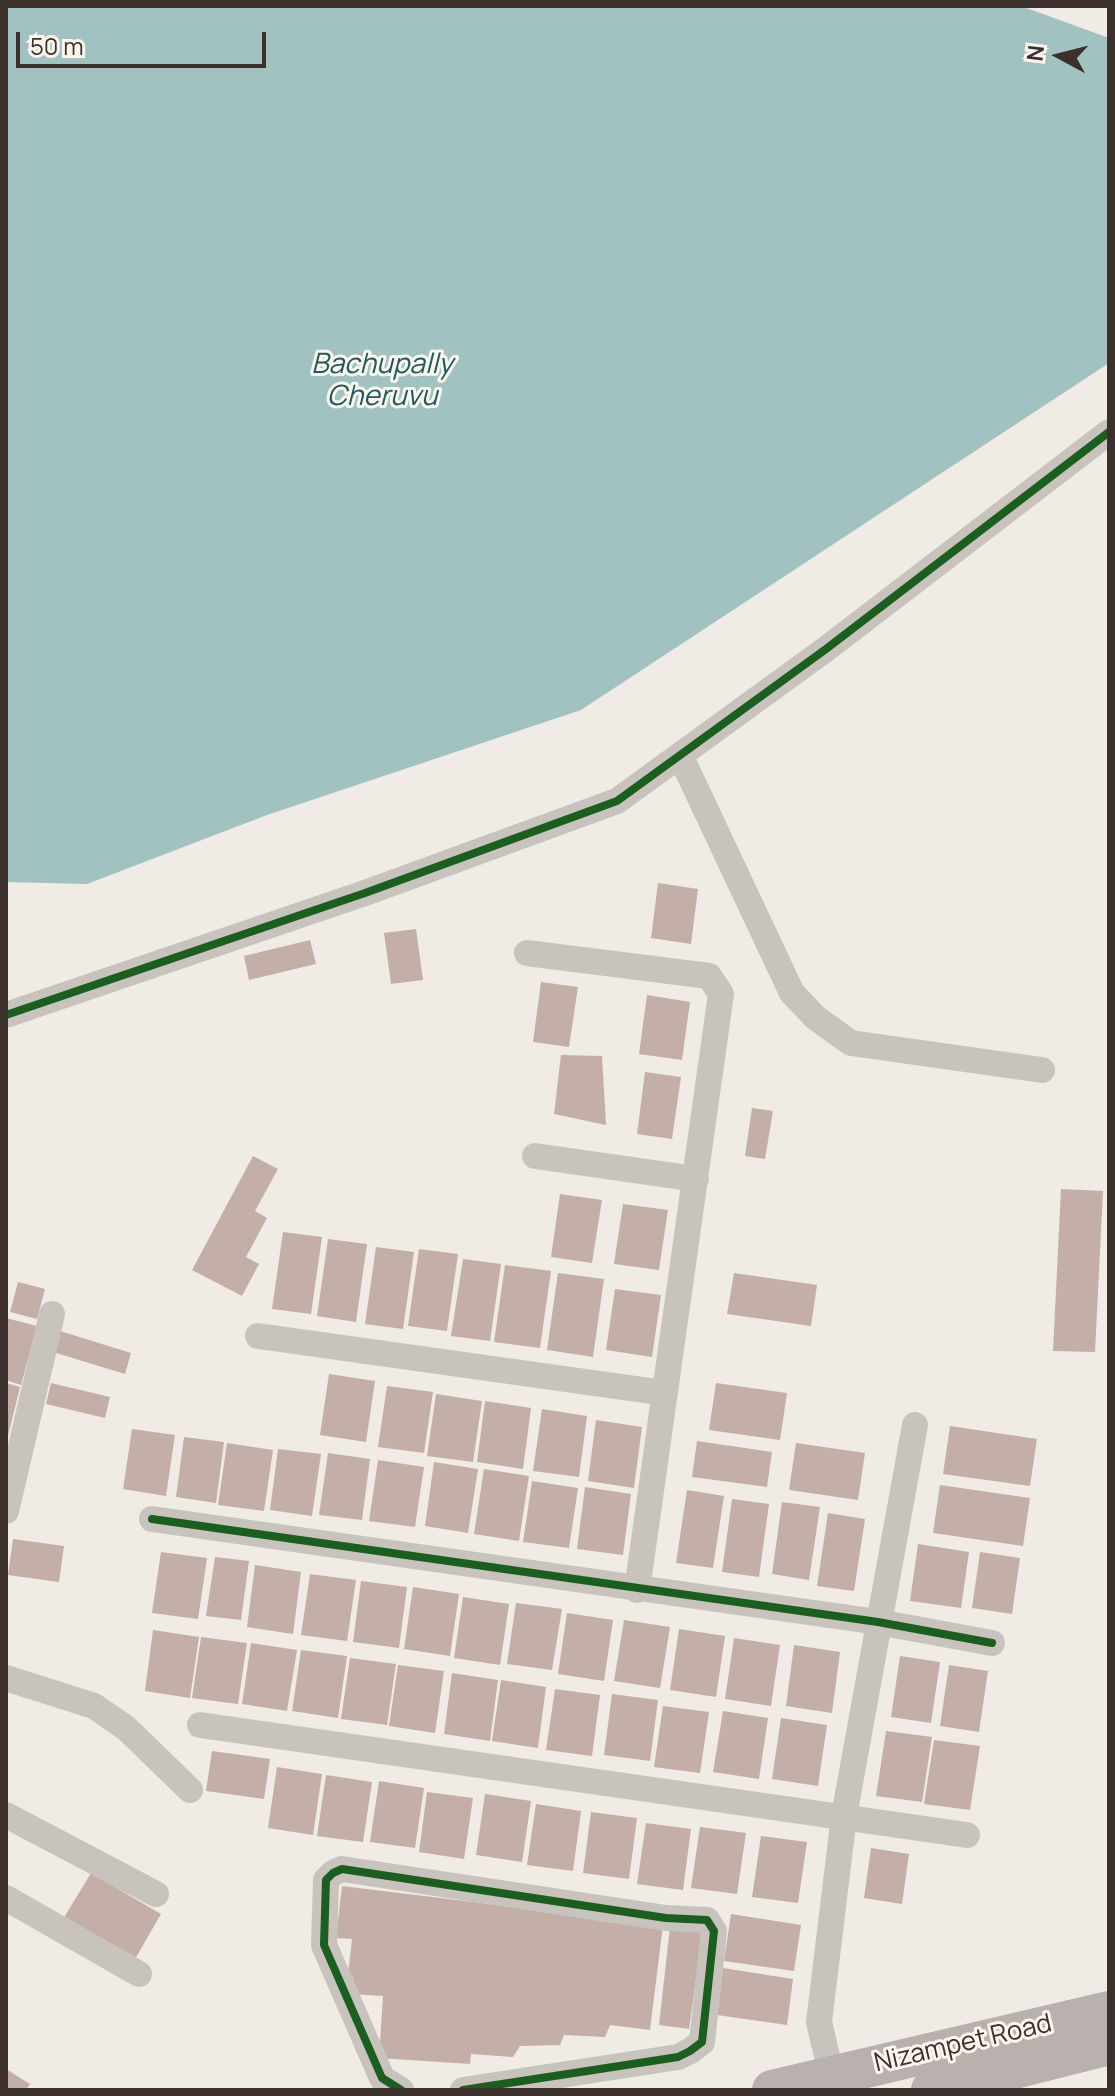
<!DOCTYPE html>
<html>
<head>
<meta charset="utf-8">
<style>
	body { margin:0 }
	#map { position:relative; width:1115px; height:2096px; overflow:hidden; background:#f0ebe5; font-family:Manrope,sans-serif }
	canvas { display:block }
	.frame { position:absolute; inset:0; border:8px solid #3b302b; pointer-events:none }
	.north { position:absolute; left:1019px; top:16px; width:80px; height:80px; -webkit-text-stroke:6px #fbf5ee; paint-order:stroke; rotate:277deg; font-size:22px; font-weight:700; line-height:32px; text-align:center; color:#3b302b }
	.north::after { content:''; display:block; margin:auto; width:28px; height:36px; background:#3b302b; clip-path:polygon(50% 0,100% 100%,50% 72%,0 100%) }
	.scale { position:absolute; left:16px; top:32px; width:250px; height:36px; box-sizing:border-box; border:4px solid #3b302b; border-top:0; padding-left:10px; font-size:24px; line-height:28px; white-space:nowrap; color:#3b302b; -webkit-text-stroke:6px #fbf5ee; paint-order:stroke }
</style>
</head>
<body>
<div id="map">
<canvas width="1115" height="2096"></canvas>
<div class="frame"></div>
<div class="north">N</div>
<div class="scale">50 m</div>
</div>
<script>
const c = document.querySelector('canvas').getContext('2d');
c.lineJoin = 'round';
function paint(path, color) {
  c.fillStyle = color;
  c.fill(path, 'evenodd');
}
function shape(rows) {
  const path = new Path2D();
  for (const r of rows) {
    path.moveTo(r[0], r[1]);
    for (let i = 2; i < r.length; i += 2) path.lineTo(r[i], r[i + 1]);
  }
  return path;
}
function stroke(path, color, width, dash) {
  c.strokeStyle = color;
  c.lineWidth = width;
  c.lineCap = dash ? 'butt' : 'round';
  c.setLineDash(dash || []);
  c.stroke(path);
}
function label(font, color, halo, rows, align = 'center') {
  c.font = font + ' Manrope,sans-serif';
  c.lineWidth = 6;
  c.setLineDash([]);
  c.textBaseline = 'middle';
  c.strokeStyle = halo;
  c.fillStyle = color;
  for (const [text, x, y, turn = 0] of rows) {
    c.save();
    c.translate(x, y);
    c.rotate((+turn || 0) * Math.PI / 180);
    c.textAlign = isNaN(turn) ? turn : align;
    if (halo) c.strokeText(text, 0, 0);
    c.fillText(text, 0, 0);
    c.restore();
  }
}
const water = shape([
	[6,6,1021,6,1109,38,1109,363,581,710,267,815,87,884,6,882]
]);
const building = shape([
	[658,883,698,889,691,944,651,938],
	[416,929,423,980,391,984,384,933],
	[310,940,316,964,249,980,244,956],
	[541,982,578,987,569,1047,533,1042],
	[647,995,690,1002,682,1060,639,1054],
	[561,1055,602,1056,606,1125,554,1114],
	[645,1072,681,1077,672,1139,637,1134],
	[752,1108,773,1111,765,1159,745,1156],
	[253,1156,278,1169,255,1211,267,1218,246,1257,259,1264,242,1296,192,1270],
	[1061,1189,1103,1191,1095,1352,1053,1351],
	[560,1194,602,1200,592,1263,551,1257],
	[623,1204,668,1210,659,1270,614,1264],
	[283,1232,322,1237,311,1314,272,1309],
	[328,1239,367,1244,356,1322,317,1316],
	[376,1247,414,1252,403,1329,365,1324],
	[419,1249,458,1254,447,1331,408,1326],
	[463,1259,501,1264,490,1341,451,1336],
	[505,1265,551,1271,540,1348,494,1342],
	[558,1273,604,1279,593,1357,547,1350],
	[734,1273,817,1285,811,1326,727,1314],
	[18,1282,45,1289,37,1319,10,1312],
	[615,1289,661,1295,652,1357,606,1350],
	[6,1318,37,1326,21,1385,6,1380],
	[60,1331,131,1353,125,1374,53,1352],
	[329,1374,375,1381,366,1442,320,1435],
	[6,1383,20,1387,7,1440,6,1440],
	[51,1383,110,1397,105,1418,46,1404],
	[716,1383,787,1393,780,1440,709,1430],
	[387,1386,433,1392,424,1453,378,1447],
	[436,1394,482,1401,473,1462,427,1456],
	[485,1401,531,1408,523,1469,477,1462],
	[542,1409,587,1416,579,1477,533,1471],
	[596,1420,642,1427,634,1488,588,1481],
	[950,1426,1037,1439,1030,1486,943,1474],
	[132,1429,175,1435,166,1496,123,1489],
	[184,1437,224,1442,216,1503,176,1497],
	[697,1441,772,1452,767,1487,692,1477],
	[227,1443,273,1450,264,1511,218,1505],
	[796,1443,865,1453,858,1500,789,1490],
	[278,1449,321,1454,312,1516,270,1510],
	[328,1453,370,1459,362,1520,319,1515],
	[378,1460,424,1467,415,1527,369,1521],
	[434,1462,478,1469,468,1533,425,1526],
	[484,1469,529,1476,519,1541,474,1534],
	[532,1481,578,1488,569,1548,523,1542],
	[940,1485,1030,1498,1023,1546,933,1533],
	[585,1487,631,1494,623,1555,577,1549],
	[687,1490,724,1496,713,1568,676,1563],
	[732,1499,769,1504,759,1577,722,1572],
	[782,1502,820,1507,809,1580,772,1574],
	[828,1513,865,1519,854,1591,817,1586],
	[13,1539,64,1546,59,1582,8,1575],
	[918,1544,969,1552,961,1608,910,1601],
	[161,1552,207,1558,198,1619,152,1613],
	[980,1552,1020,1558,1012,1614,972,1608],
	[215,1557,249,1561,241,1620,206,1616],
	[255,1565,301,1572,293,1634,247,1627],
	[310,1574,356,1580,347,1641,301,1635],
	[361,1581,407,1587,399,1648,353,1642],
	[413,1587,459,1594,450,1656,404,1649],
	[463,1597,509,1604,500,1665,454,1658],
	[516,1603,562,1609,552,1670,507,1664],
	[567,1613,613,1620,604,1681,558,1674],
	[624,1620,670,1627,660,1688,614,1681],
	[679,1629,725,1636,716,1697,670,1690],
	[153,1630,199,1637,190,1698,145,1691],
	[201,1637,247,1643,238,1704,192,1698],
	[734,1638,780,1645,771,1706,725,1699],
	[251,1643,297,1650,287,1711,242,1704],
	[794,1645,840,1652,832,1713,786,1706],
	[301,1650,347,1656,338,1718,292,1711],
	[900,1656,940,1662,931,1723,891,1717],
	[350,1658,396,1664,387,1725,341,1719],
	[398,1665,444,1671,435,1733,389,1726],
	[949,1665,988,1671,979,1732,940,1726],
	[452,1673,498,1680,490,1741,444,1734],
	[501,1680,546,1687,538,1748,492,1741],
	[555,1689,600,1695,592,1756,546,1750],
	[612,1694,658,1700,650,1761,604,1755],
	[663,1706,709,1712,700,1773,654,1767],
	[723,1711,768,1718,759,1779,713,1772],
	[781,1718,827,1725,818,1786,772,1779],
	[886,1731,932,1737,922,1802,876,1796],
	[934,1740,980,1746,970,1810,924,1804],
	[212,1751,270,1759,264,1799,206,1791],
	[277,1767,322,1774,313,1835,268,1828],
	[326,1775,372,1782,363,1842,317,1836],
	[379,1781,424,1788,415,1848,370,1842],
	[427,1792,473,1798,464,1859,419,1852],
	[485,1794,531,1801,522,1862,476,1855],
	[536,1804,581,1811,573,1871,527,1865],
	[591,1812,637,1818,629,1879,583,1873],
	[646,1823,691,1829,683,1890,637,1884],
	[700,1827,746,1833,737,1894,691,1888],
	[761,1836,807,1842,798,1903,752,1897],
	[871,1848,909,1854,902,1904,864,1898],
	[91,1873,161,1914,131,1966,60,1924],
	[342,1886,663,1925,650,2030,610,2025,605,2037,564,2035,560,2045,520,2046,513,2057,471,2054,470,2064,379,2058,383,1996,351,1994,353,1977,348,1975,352,1939,336,1938],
	[731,1914,801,1925,794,1971,724,1961],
	[670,1927,703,1930,689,2029,659,2025],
	[723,1968,793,1979,787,2025,717,2015],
	[6,2069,30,2084,26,2090,6,2090]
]);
const street = shape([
	[680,755,792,993,816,1018,851,1043,1042,1070],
	[527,953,709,976,721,994,637,1590],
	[6,1015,365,893,617,801,826,649,1109,432],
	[535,1156,696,1179],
	[258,1336,665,1393],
	[6,1511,52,1314],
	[152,1519,878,1622,992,1643],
	[6,1678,94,1706,126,1728,190,1790],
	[200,1725,967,1835],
	[6,1815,156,1894],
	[6,1898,139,1974],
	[831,2073,819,2022,844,1816,915,1425],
	[401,2090,382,2078,324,1945,326,1880,333,1873,342,1869,666,1918,707,1920,714,1931,702,2042,690,2051,678,2057,463,2090]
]);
const primary = shape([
	[772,2090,1109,2011],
	[931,2090,1109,2045]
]);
const cycleway = shape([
	[6,1015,365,893,617,801,826,649,1109,432],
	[152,1519,878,1622,992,1643],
	[401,2090,382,2078,324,1945,326,1880,333,1873,342,1869,666,1918,707,1920,714,1931,702,2042,690,2051,678,2057,463,2090]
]);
const streetNames = [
	["Nizampet Road",963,2044,-13]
];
const waterNames = [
	["Bachupally",382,365],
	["Cheruvu",382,397]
];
paint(water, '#a1c2c1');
paint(building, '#c3afa7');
stroke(street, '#c9c3be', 26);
stroke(primary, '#b8b1ad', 40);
stroke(cycleway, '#1b5e20', 8);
label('26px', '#3b302b', '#fbf5ee', streetNames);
label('italic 28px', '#1f5a5e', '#fbf5ee', waterNames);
</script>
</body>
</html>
